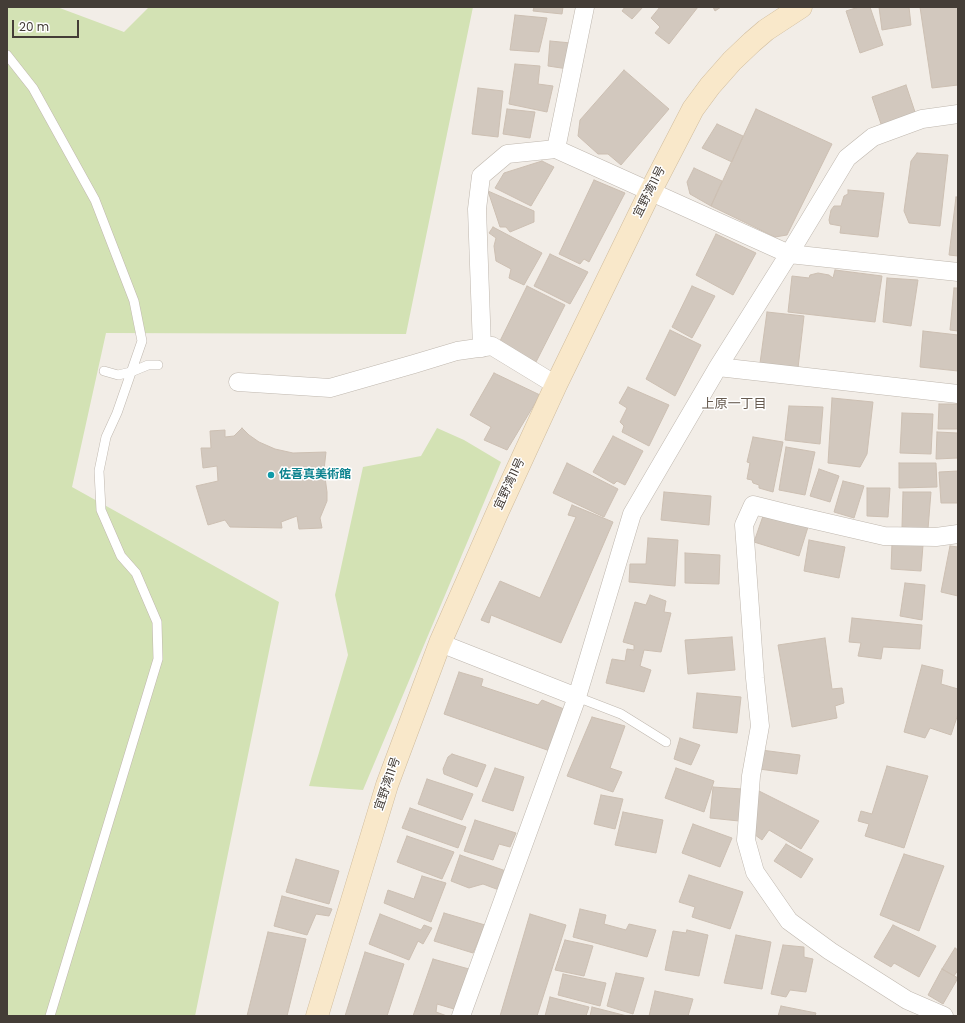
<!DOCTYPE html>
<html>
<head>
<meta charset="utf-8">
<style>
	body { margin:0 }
	#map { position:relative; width:965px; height:1023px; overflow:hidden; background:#f2ede7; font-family:Poppins,sans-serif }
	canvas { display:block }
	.frame { position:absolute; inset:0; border:8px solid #443d37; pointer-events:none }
	.scale { position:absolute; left:12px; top:20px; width:67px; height:18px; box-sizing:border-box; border:2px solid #443d37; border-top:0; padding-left:5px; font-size:12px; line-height:14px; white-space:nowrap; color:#443d37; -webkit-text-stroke:3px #fff; paint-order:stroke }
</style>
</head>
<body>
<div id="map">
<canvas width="965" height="1023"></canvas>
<div class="frame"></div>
<div class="scale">20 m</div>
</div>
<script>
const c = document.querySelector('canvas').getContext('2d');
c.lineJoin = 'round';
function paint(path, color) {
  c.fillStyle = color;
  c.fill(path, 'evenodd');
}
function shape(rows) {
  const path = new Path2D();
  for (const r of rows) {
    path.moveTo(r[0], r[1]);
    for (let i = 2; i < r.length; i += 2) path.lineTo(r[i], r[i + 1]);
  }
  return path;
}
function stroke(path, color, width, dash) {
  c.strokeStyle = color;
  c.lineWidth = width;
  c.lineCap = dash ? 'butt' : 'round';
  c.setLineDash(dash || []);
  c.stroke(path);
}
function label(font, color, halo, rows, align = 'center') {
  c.font = font + ' Poppins,"Noto Sans JP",sans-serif';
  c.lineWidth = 3;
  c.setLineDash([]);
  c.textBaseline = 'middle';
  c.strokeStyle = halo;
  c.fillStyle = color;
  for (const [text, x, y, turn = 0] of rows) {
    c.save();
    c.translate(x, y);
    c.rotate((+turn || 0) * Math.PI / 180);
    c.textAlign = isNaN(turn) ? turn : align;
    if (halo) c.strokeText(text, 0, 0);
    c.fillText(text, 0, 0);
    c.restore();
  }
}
const green = shape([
	[7,7,57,7,124,32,149,7,473,7,406,334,106,333,72,487,279,602,195,1016,7,1016],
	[437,428,464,440,501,462,363,790,309,786,348,655,335,595,363,467,421,456]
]);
const building = shape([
	[534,7,563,7,562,14,533,11,534,7],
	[625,7,643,7,632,19,622,11,625,7],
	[660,7,698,7,669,44,655,33,660,27,651,18,660,7],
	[713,7,721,7,715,11,713,7],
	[859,7,870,7,883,45,860,53,846,11,859,7],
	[879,7,909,7,911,25,882,30,879,7],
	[920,7,958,7,958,85,932,88,920,7],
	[515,15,547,18,539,52,510,50,515,15],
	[550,41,571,43,568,69,548,66,550,41],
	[515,64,540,66,538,84,553,86,547,112,509,104,515,64],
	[624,70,669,109,621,165,608,154,598,154,578,136,580,120,624,70],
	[906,85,916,115,882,127,872,97,906,85],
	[478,88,503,91,498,137,472,134,478,88],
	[507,109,535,112,530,138,503,134,507,109],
	[756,109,832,144,787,235,775,237,711,206,756,109],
	[717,124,743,136,732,162,702,148,717,124],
	[917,153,948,155,940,226,909,223,904,211,911,161,917,153],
	[542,161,554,167,531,206,495,188,504,173,542,161],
	[694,168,722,181,711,206,690,194,687,182,694,168],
	[594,180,625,193,589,262,584,259,580,264,559,254,594,180],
	[848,190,884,193,878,237,840,233,841,226,830,224,829,220,831,210,834,206,841,206,844,196,848,194,848,190],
	[488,191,534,211,534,222,510,232,506,227,500,227,488,191],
	[956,197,958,197,958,256,949,255,956,197],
	[493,227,542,253,524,285,509,278,511,269,496,261,494,246,496,238,489,233,493,227],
	[716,234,756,253,733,295,696,275,716,234],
	[550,254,588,272,570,304,534,286,550,254],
	[835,270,882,276,875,322,788,312,792,276,809,278,810,275,818,273,829,275,833,278,835,270],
	[887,278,918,280,911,326,883,322,887,278],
	[527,286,565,305,536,362,499,343,527,286],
	[692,286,715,296,692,338,672,327,692,286],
	[954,288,958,288,958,331,950,330,954,288],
	[767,312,804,316,798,368,760,363,767,312],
	[670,330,701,345,675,396,646,379,670,330],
	[923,331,958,335,958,371,920,367,923,331],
	[494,373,540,395,507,450,484,440,491,427,470,415,494,373],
	[628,387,669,405,649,446,622,432,624,426,620,422,627,408,619,403,628,387],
	[832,398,873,402,867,454,860,467,828,463,832,398],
	[939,404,958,404,958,429,938,429,939,404],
	[789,406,823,407,820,444,785,440,789,406],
	[902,413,933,414,931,454,900,453,902,413],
	[242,428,249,435,259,442,275,449,293,453,326,452,324,470,327,492,327,501,320,518,322,528,299,529,297,516,281,522,282,528,230,527,225,520,208,525,196,486,218,481,217,466,203,468,201,448,211,448,210,431,225,430,225,437,234,436,242,428],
	[937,432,958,433,958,458,936,459,937,432],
	[613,436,643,451,625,485,617,481,614,484,593,472,613,436],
	[753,437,783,442,773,492,759,488,759,485,753,483,752,480,747,479,750,463,747,462,753,437],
	[786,447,815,452,805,495,779,490,786,447],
	[567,463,618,489,604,517,553,493,567,463],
	[899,463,936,463,937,487,899,488,899,463],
	[819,469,839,476,830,502,810,496,819,469],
	[958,471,958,503,941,503,939,472,958,471],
	[843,481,864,486,854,518,834,512,843,481],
	[867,488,890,488,888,517,867,516,867,488],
	[664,492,711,496,709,525,661,520,664,492],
	[903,492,931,492,928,529,902,527,903,492],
	[572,505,613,522,561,643,491,615,489,623,481,620,500,581,540,598,576,517,568,515,572,505],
	[763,516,808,527,799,556,754,542,763,516],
	[648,538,678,540,675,586,629,582,630,564,646,564,648,538],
	[809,540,845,547,839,578,804,571,809,540],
	[892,543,923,545,921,571,891,569,892,543],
	[950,546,958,547,958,596,941,592,950,546],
	[685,553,720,555,719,584,685,583,685,553],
	[905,583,925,585,922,620,900,616,905,583],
	[650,595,666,601,664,612,671,613,661,652,644,650,640,666,651,670,644,692,606,683,612,659,625,661,627,649,634,650,634,645,623,642,635,602,646,605,650,595],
	[852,618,922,625,920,649,883,647,881,659,858,656,861,643,849,642,852,618],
	[732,637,735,670,688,674,685,640,732,637],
	[825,638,832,689,842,688,844,703,835,706,837,718,792,727,778,645,825,638],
	[922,665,943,670,941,684,958,689,958,714,951,735,930,728,925,738,904,732,922,665],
	[459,672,483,679,481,686,538,705,542,700,564,709,550,751,444,714,459,672],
	[697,693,741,697,737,733,693,728,697,693],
	[592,717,625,726,610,768,622,772,613,792,567,776,592,717],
	[680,738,700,745,691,765,674,759,680,738],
	[761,750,800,755,797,774,759,769,761,750],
	[452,754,486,765,477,787,444,774,443,769,448,757,452,754],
	[887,766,928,776,904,848,865,836,869,824,858,821,861,811,872,814,887,766],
	[495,768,524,777,513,811,482,801,495,768],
	[676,768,714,781,704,812,665,798,676,768],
	[427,779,473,794,462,820,418,804,427,779],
	[713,787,742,789,739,821,710,818,713,787],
	[757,790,819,821,801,849,769,830,762,840,751,832,757,790],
	[601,795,623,799,615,829,594,824,601,795],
	[410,808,466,827,458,848,402,828,410,808],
	[623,812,663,820,656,853,615,845,623,812],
	[475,820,516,833,510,847,499,844,493,860,464,851,475,820],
	[693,824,732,838,720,867,682,853,693,824],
	[407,836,454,852,442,879,397,862,407,836],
	[786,844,813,859,801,878,774,861,786,844],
	[904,854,944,866,919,931,880,915,904,854],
	[460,855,506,871,499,890,483,884,469,888,451,881,460,855],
	[296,859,339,871,329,904,286,892,296,859],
	[689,875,743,892,730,929,692,917,695,907,679,902,689,875],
	[422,876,446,883,431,922,384,903,388,890,414,899,422,876],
	[282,896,332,909,329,916,316,914,307,935,274,926,282,896],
	[580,909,606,915,604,924,626,930,629,924,656,930,647,957,573,937,580,909],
	[444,913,485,925,473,953,434,941,444,913],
	[380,914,421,930,424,925,432,928,423,944,418,941,409,960,369,944,380,914],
	[530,914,566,925,537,1016,500,1016,530,914],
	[893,925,936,946,919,977,894,963,891,967,874,957,893,925],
	[687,930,708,935,699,976,665,970,673,931,686,933,687,930],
	[268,932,306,939,287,1016,247,1016,268,932],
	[736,935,771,942,762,989,724,983,736,935],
	[565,940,593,946,584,976,555,970,565,940],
	[783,945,804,947,804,957,813,959,806,992,790,990,786,997,771,994,783,945],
	[955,948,958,950,958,970,954,976,942,969,955,948],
	[365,952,404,964,387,1016,345,1016,365,952],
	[433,959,469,969,454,1009,437,1004,436,1012,447,1016,413,1016,433,959],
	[942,969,958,978,943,1004,928,995,942,969],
	[616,973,644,978,633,1014,607,1006,616,973],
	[563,974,606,983,600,1006,558,995,563,974],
	[655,991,693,999,688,1016,649,1016,655,991],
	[550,997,589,1007,586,1016,545,1016,550,997],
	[781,1006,816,1013,815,1016,778,1016,781,1006],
	[592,1007,627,1016,590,1016,592,1007]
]);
const lane = shape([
	[7,55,33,88,95,200,134,301,142,341,117,413,106,437,99,471,101,510,121,556,136,573,157,622,158,659,50,1016],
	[104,371,118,375,131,372,148,365,158,365],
	[577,697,621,714,666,742]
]);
const street = shape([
	[585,7,556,149,789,254,958,272],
	[482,348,477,209,481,176,507,154,556,149],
	[718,367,958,394],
	[238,382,330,388,414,364,457,351,492,346,556,385],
	[440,643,577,697],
	[461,1016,577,697,632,514,718,367,789,254,847,158,873,137,922,119,958,114],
	[944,1016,907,1000,830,951,789,921,755,872,746,840,751,776,760,726,755,678,744,525,753,505,789,514,884,536,936,537,958,534]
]);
const secondary = shape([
	[317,1016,387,785,440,643,498,511,556,385,650,192,693,109,710,86,732,61,752,42,766,30,801,7]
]);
const markers = [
	[271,475,4,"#0f9aa8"]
];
const streetNames = [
	["宜野湾11号",650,192,-63],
	["宜野湾11号",510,484,-65],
	["宜野湾11号",388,784,-71]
];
const cultureNames = [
	["佐喜真美術館",279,475]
];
const neighbourhoodNames = [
	["上原一丁目",734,405]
];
paint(green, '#d3e2b4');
paint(building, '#d2c8be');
stroke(building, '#ccbfb2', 1);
stroke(lane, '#bfb7ae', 10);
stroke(street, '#bfb7ae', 19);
stroke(secondary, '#d0bc9d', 23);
stroke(lane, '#fff', 9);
stroke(street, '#fff', 18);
stroke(secondary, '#f9e8ca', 22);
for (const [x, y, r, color] of markers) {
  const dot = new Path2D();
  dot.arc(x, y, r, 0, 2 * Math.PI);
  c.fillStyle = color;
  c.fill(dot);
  stroke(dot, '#fff', 1.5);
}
label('12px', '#443d37', '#fff', streetNames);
label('bold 12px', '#0d838f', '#fff', cultureNames, 'left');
label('13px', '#665a4f', '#fff', neighbourhoodNames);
</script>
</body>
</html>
